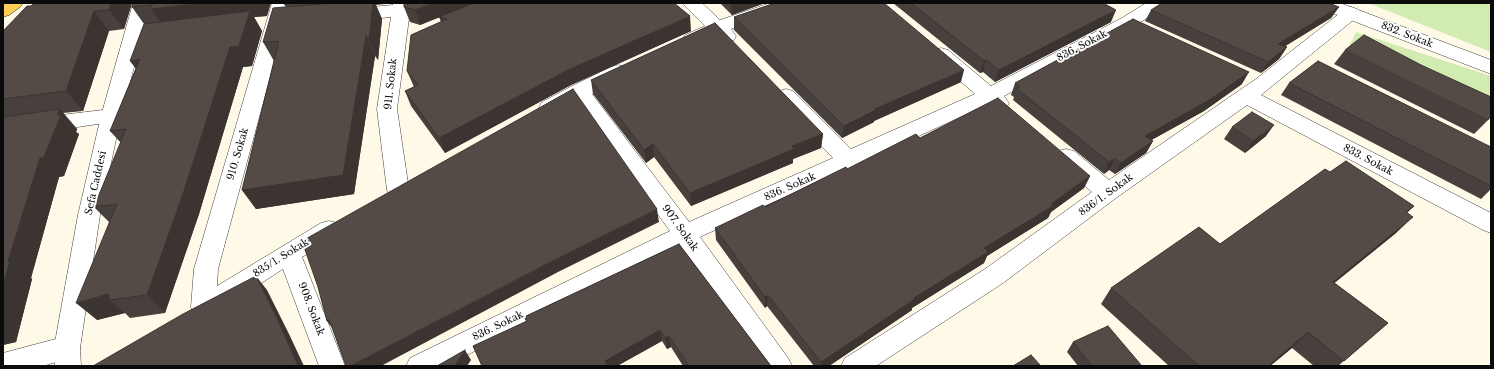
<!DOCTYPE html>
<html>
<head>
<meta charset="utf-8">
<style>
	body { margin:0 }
	#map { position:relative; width:1494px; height:369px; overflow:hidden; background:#fff9e8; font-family:"Libre Baskerville",serif }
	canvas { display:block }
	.frame { position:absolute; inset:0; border:4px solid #0b0b0b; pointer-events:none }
</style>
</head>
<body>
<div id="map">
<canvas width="1494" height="369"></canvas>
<div class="frame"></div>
</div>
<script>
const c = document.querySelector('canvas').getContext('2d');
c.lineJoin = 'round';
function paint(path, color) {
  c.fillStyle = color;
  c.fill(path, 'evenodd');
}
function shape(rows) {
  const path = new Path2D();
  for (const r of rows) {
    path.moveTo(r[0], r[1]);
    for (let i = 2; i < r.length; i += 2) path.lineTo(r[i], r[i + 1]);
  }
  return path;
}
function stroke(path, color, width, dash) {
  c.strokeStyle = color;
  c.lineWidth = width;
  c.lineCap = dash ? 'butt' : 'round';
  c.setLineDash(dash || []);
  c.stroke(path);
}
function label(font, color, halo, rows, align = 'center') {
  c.font = font + ' "Libre Baskerville",serif';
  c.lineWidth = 4;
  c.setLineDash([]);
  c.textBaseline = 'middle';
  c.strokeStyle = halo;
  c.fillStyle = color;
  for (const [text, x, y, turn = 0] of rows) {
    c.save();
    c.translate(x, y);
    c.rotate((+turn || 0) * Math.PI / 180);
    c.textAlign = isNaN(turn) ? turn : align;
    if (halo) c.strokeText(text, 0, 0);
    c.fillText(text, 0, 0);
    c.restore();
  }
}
const green = shape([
	[1368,3,1491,3,1491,52],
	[1356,32,1491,76,1491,111,1350,45]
]);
const minor = shape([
	[272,3,290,3,218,269,217,286,321,223,329,221,337,223,341,230,337,237,302,257,345,366,319,366,283,269,212,315,203,318,194,315,191,307,194,269,272,3],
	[393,3,411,3,397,109,409,190,406,196,398,199,390,196,387,190,377,109,391,17,350,21,344,19,341,15,344,11,350,9,393,5,393,3],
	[682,3,702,3,720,20,770,3,797,3,794,7,731,29,736,36,734,40,727,42,720,40,715,35,692,45,685,43,683,39,685,35,705,26,682,3],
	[1146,3,1168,3,1165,7,1134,26,1004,96,1009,103,1006,108,999,110,992,108,988,104,700,237,788,358,792,366,764,366,681,247,445,366,406,366,410,358,670,231,576,102,556,112,549,114,542,112,539,107,542,102,572,86,611,67,618,65,625,67,628,72,625,77,592,94,689,222,833,158,779,101,776,96,779,91,786,89,793,91,851,149,975,94,934,58,931,54,934,50,941,48,948,50,991,86,1122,18,1146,3],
	[1351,7,1357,9,1360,13,1357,17,1261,95,1491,213,1491,233,1483,230,1247,105,1116,198,1003,283,876,366,841,366,845,358,985,269,1092,192,1058,163,1055,157,1058,151,1066,149,1074,151,1109,180,1256,79,1345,9,1351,7],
	[111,109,118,111,121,116,118,121,3,138,3,122,111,109],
	[67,336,76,340,80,348,76,356,43,366,3,366,3,353,67,336]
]);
const tertiary = shape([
	[133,3,151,3,121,116,100,215,80,348,81,366,55,366,54,348,78,215,101,116,133,3],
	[1314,3,1340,3,1491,60,1491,74,1317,7,1314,3]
]);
const primary = shape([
	[3,3,23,3,20,7,9,15,3,17,3,3]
]);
const wall = shape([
	[34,3,132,3,124,29,109,31,83,111,63,113,77,129,76,132,79,134,64,176,59,177,31,278,32,279,16,342,3,345,3,31],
	[133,3,267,16,254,17,262,31,252,66,243,67,199,214,165,313,130,318,125,313,97,320,109,222,94,207,121,143,110,131,136,68,144,24,132,7],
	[283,3,385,3,385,4,376,5,382,19,378,60,375,56,354,194,256,209,242,190,274,61,263,42,286,7],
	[720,3,765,3,732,15],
	[893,3,1103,3,1111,22,995,82,983,72,980,73],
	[404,7,691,31,571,85,445,153,411,106,405,91,414,87,407,71,441,22,439,17,420,25,410,22],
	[1339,7,1331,18,1284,46,1287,47,1279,59,1261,73,1145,21,1151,10],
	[734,17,961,82,874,121,874,122,842,138,734,30],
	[1345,50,1488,120,1474,134,1334,64],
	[591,80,823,134,821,148,793,159,793,163,691,206,654,157,646,163,593,94],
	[1015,83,1242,84,1204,111,1151,140,1153,141,1146,153,1115,174,1109,170,1104,174,1013,100,1014,97,1011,95],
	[1289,83,1491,147,1491,189,1481,199,1281,95],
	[1232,127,1266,136,1245,153,1224,139],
	[920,138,1090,176,1084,188,1051,212,1048,218,987,256,984,263,912,308,912,310,829,366,814,366,767,306,765,308,716,240,715,228,847,169],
	[1330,172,1414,206,1407,213,1396,233,1334,283,1388,323,1338,366,1314,366,1292,348,1270,366,1169,366,1101,304,1111,288,1220,244],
	[679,244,771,366,683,366,671,347,667,349,662,341,617,366,482,366,526,321,524,317],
	[1073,342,1142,366,1078,366,1067,352]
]);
const shadedWall = shape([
	[111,3,132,3,124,29,109,10],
	[198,3,271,3,267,16,254,17,262,31,252,66,243,67,199,214,165,313,147,295,164,28,151,9],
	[373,3,375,3,382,19,378,60,369,40],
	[432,3,476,3,420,25,415,10],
	[731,3,765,3,732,15],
	[1339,7,1331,18,1271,55,1278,44],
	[1116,10,1111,22,995,82,999,70],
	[94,11,109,31,83,111,66,91],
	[690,16,691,31,571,85,445,153,439,138,568,70],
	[366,36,375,56,354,194,256,209,242,190],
	[1287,47,1279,59,1261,73,1268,62],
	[140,59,145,81,130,61],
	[986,60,983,72,980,73,984,61],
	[964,70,961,82,874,121,874,122,842,138,844,126,875,109],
	[1249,72,1242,84,1204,111,1139,147,1145,136],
	[60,109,77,129,76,132,79,134,64,176,59,177,31,278,32,279,16,342,3,345,3,285,8,261,40,158],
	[1274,125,1266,136,1245,153,1253,141],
	[823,134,821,148,793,159,793,163,691,206,690,193,792,146],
	[1153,141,1146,153,1115,174,1121,163],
	[653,144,654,157,646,163,644,150],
	[1115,159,1109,170,1104,174,1109,162],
	[1090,176,1084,188,1051,212,1048,218,987,256,984,263,912,308,912,310,829,366,820,366,821,362,984,248,1051,204],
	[657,209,659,222,558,272,381,366,350,366,554,260],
	[1413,217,1396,233,1316,298,1333,282],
	[256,276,267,290,289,334,304,366,298,366],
	[108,294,110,300,125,313,97,320,76,303],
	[768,295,767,306,765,308,765,297],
	[329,319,336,333,327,321],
	[660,330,662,341,617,366,606,366,605,361],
	[1308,332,1292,348,1270,366,1268,366],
	[669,336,671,347,667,349,665,338],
	[465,350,471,360,467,366,454,366]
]);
const building = shape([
	[34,3,111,3,109,10,94,11,66,91,3,99,3,31,27,6,31,6,34,3],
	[133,3,198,3,151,9,152,5,132,7,133,3],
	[333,3,373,3,369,40,366,36,343,175,242,190,279,41,263,42,273,8,333,3],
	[404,3,432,3,415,10,404,7,404,3],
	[474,3,674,3,690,16,568,70,439,138,405,91,418,85,407,71,411,35,447,19,439,17,474,3],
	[775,3,884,3,964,70,875,109,876,110,844,126,734,17,775,3],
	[911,3,1103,3,1116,10,999,70,986,60,984,61,911,3],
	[1162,3,1329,3,1339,7,1278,44,1287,47,1268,62,1151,10,1162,3],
	[250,11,239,46,230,47,183,194,147,295,110,300,108,294,76,303,117,204,94,207,126,129,110,131,140,59,130,61,144,24,250,11],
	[1133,19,1249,72,1211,99,1145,136,1153,141,1121,163,1115,159,1109,162,1017,89,1020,87,1015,83,1133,19],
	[715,23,823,134,792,146,794,149,690,193,653,144,644,150,591,80,715,23],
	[1364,35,1421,65,1491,97,1491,116,1488,120,1345,50,1364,35],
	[1318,61,1491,147,1491,186,1289,83,1318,61],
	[573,89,657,209,554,260,350,366,346,366,329,319,327,321,318,287,302,241,573,89],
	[998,98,1090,176,1051,204,1053,206,984,248,988,252,914,298,915,299,821,362,768,295,765,297,715,228,763,205,765,207,846,167,847,169,916,134,920,138,998,98],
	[60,109,57,115,61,115,44,157,40,158,8,261,10,261,3,285,3,117,60,109],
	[1252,112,1274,125,1253,141,1232,127,1252,112],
	[1346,161,1414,206,1406,212,1413,217,1333,282,1388,323,1344,361,1308,332,1268,366,1199,366,1111,288,1199,227,1220,244,1325,169,1330,172,1346,161],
	[679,244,771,366,689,366,669,336,665,338,660,330,605,361,608,366,482,366,473,346,527,321,524,317,679,244],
	[256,276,278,320,298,366,93,366,183,314,256,276],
	[1108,326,1142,366,1092,366,1073,342,1108,326],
	[465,350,454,366,437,366,465,350],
	[1031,355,1041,366,1013,366,1031,355]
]);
const streetNames = [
	["832. Sokak",1407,35,21],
	["836. Sokak",1082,46,-28],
	["911. Sokak",391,84,-84],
	["910. Sokak",238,154,-74],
	["833. Sokak",1368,160,28],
	["Sefa Caddesi",96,183,-77],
	["836. Sokak",790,187,-24],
	["836/1. Sokak",1106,195,-36],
	["907. Sokak",680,228,54],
	["835/1. Sokak",281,258,-32],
	["908. Sokak",311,309,69],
	["836. Sokak",498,326,-26]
];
paint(green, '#d2ebb0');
stroke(minor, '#3e3e3e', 1);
stroke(tertiary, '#3e3e3e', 1);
stroke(primary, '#1c1c1c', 1);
paint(minor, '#fff');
paint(tertiary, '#fff');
paint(primary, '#ffcd58');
paint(wall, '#48403c');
paint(shadedWall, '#3b3431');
paint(building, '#544b46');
stroke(building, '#3b3431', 1);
label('10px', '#0b0b0b', '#fff', streetNames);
</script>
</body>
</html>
